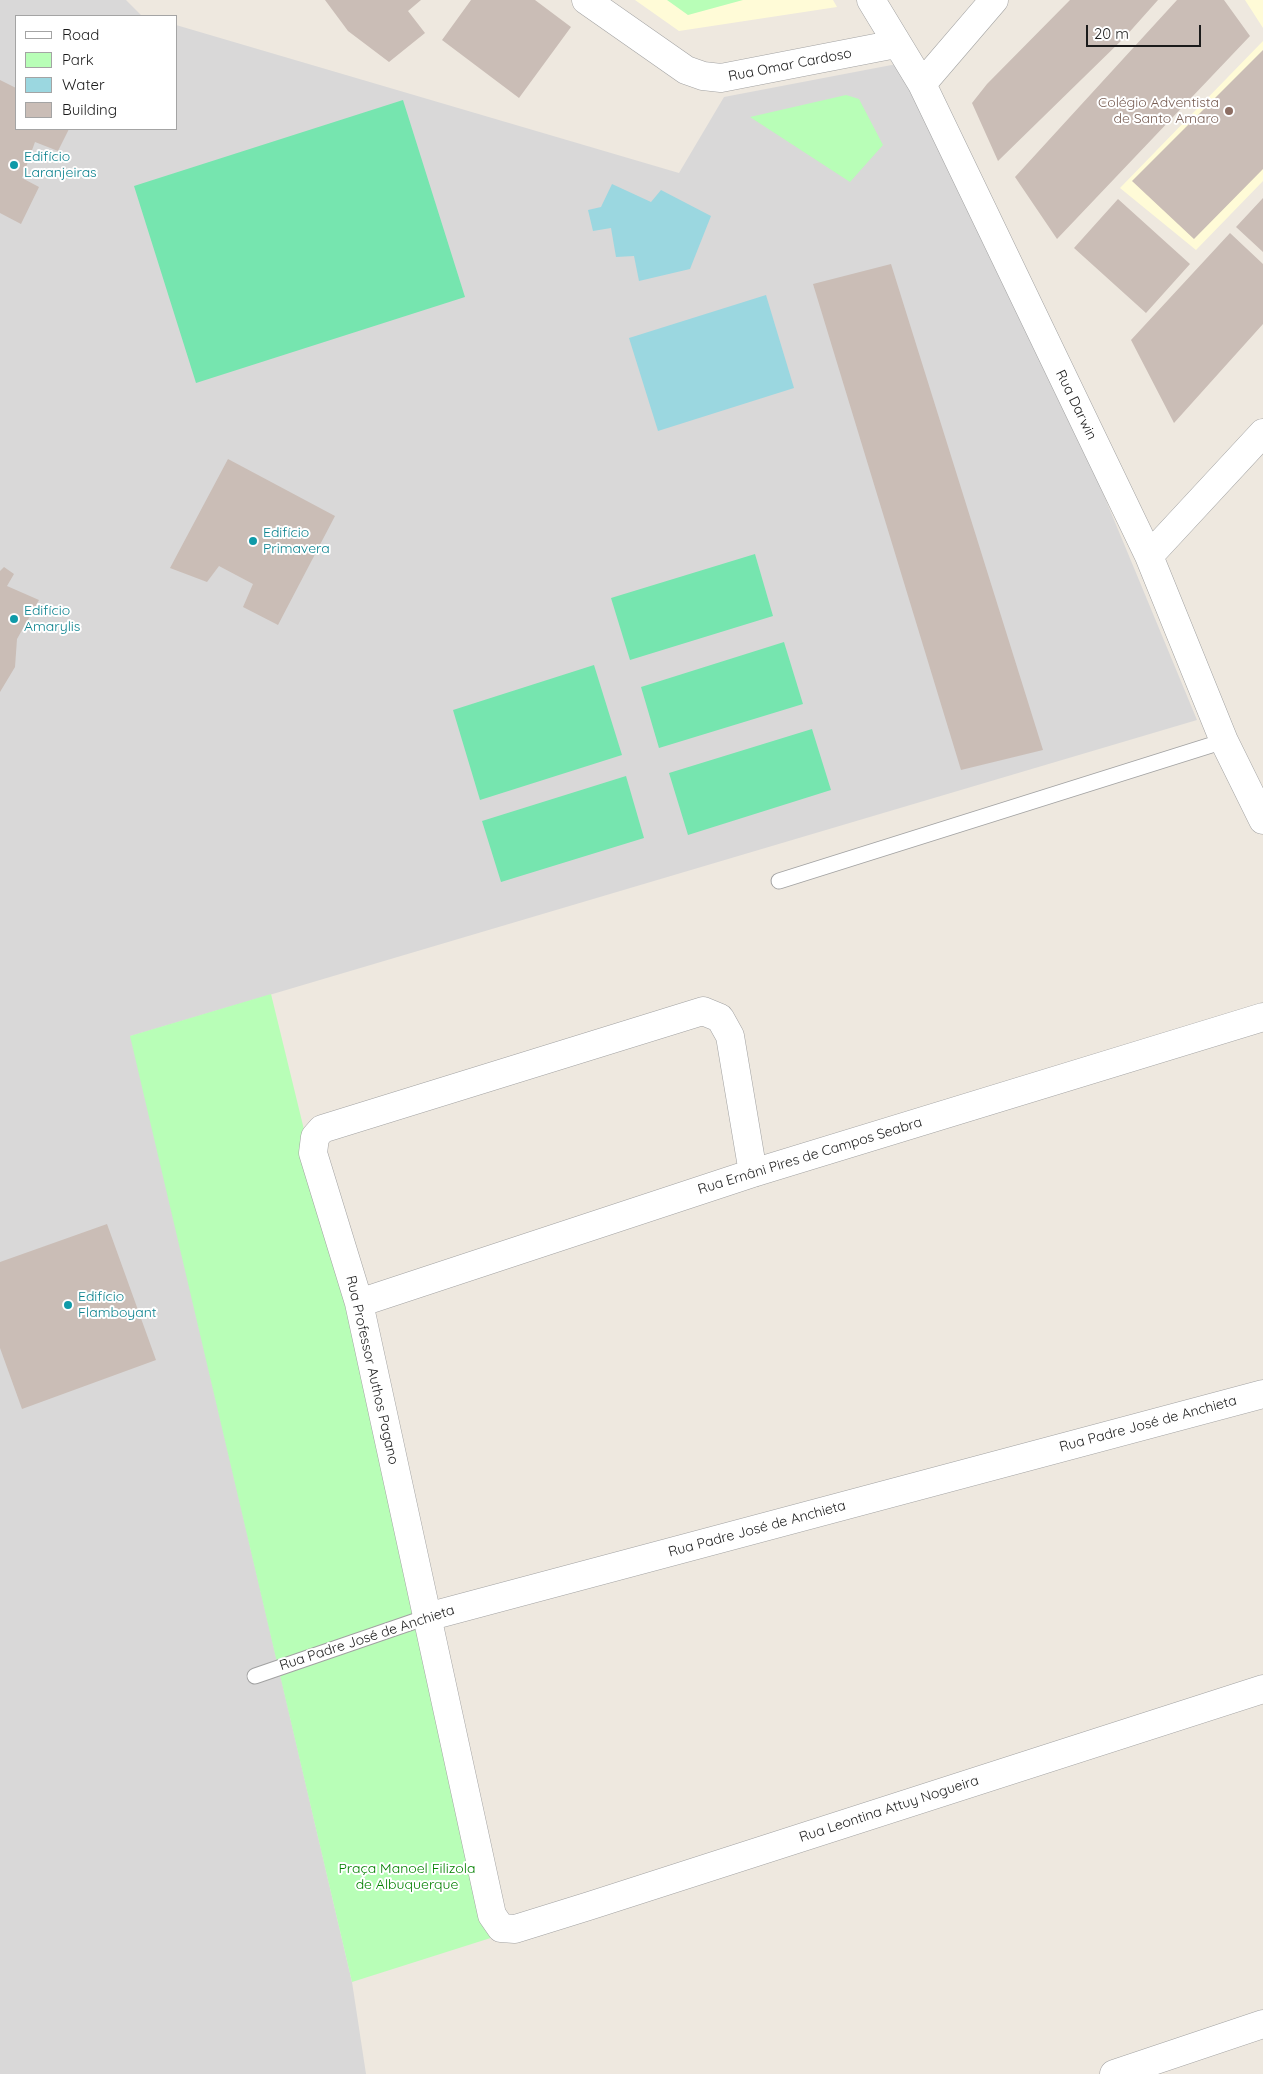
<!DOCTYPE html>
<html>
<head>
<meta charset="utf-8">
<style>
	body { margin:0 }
	#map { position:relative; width:1263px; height:2074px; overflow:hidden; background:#eee8df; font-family:Quicksand,sans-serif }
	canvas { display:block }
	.legend { position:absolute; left:15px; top:15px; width:162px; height:115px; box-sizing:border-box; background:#fff; border:1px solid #a4a4a4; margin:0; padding:6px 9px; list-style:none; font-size:15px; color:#1b1b1b }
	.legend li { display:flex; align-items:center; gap:10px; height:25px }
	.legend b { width:25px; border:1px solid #a4a4a4 }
	.scale { position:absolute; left:1086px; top:25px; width:115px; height:22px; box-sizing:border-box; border:2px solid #1b1b1b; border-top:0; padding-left:6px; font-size:15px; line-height:18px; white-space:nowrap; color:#1b1b1b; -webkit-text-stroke:4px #fff; paint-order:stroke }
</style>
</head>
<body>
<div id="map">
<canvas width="1263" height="2074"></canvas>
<ul class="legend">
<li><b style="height:6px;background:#fff"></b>Road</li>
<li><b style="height:14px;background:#b8feb7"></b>Park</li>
<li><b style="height:14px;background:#9bd7e0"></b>Water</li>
<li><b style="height:14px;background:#cabdb6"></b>Building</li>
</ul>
<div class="scale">20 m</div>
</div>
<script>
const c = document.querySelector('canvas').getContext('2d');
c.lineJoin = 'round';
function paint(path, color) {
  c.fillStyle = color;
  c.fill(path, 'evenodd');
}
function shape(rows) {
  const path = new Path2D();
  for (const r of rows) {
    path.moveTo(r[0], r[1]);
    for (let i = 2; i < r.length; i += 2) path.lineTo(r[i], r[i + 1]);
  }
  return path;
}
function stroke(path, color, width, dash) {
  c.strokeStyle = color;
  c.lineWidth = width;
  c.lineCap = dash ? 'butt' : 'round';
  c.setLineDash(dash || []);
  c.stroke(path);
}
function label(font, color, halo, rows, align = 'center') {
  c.font = font + ' Quicksand,sans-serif';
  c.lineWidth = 4;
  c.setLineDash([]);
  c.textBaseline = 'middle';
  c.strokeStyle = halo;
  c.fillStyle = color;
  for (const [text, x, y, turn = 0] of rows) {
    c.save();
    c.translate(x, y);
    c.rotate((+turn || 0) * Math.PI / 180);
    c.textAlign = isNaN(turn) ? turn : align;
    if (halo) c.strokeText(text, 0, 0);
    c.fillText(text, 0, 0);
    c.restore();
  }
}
const residential = shape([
	[0,0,126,0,141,15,146,16,16,16,16,129,176,129,176,25,679,173,724,97,923,59,1197,720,131,1036,352,1982,366,2074,0,2074]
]);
const education = shape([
	[635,0,833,0,837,7,679,31],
	[1245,0,1263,0,1263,28],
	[1263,41,1263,181,1196,250,1120,188]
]);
const park = shape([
	[667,0,743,0,688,15],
	[846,95,859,99,883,145,850,182,750,117],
	[271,994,500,1935,352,1982,130,1036]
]);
const pitch = shape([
	[403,100,465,297,196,383,134,186],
	[755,554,773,616,630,660,611,598],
	[784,642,803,704,659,748,641,687],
	[594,665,622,755,480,800,453,710],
	[812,729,831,790,688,835,669,773],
	[626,776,644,838,501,882,482,821]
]);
const water = shape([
	[612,184,651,202,661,190,711,216,690,269,639,281,634,256,616,257,611,228,593,231,588,210,601,207],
	[766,295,794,388,658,431,629,338]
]);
const building = shape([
	[325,0,421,0,408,11,425,33,389,62,348,31],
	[471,0,535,0,571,27,519,98,442,40],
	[1070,0,1158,0,1125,37,998,161,972,103,987,84],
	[1177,0,1224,0,1250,36,1057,239,1015,177],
	[1263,50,1263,169,1194,239,1132,181],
	[0,80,16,88,16,129,69,129,58,151,35,142,22,178,39,187,21,224,0,213],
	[1263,198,1263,252,1236,227],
	[1118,199,1190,264,1146,313,1074,248],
	[1230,233,1263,264,1263,324,1174,423,1131,340],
	[891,264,1043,750,961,770,813,284],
	[228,459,335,516,278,625,243,607,253,584,219,566,207,582,170,568],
	[4,567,14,574,7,586,39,600,17,639,15,667,0,692,0,571],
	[107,1224,156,1360,22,1409,0,1348,0,1262]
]);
const service = shape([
	[779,881,1224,741],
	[255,1676,427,1617]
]);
const minor = shape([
	[586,0,686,70,703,76,721,78,896,44],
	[871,0,922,84,1149,556,1224,741,1263,820],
	[922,84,994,0],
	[1149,556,1263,433],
	[753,1173,730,1036,720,1018,703,1011,322,1129,315,1137,313,1153,359,1303,492,1915,501,1928,515,1929,589,1906,1263,1689],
	[359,1303,753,1173,1263,1017],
	[427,1617,1263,1394],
	[1114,2074,1263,2024]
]);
const markers = [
	[1229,111,5,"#8d6e63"],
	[14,165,5,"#0f9aa8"],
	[253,541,5,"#0f9aa8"],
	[14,619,5,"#0f9aa8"],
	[68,1305,5,"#0f9aa8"]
];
const streetNames = [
	["Rua Omar Cardoso",790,65,-11],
	["Rua Darwin",1076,405,64],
	["Rua Ernâni Pires de Campos Seabra",810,1156,-17],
	["Rua Professor Authos Pagano",372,1370,77],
	["Rua Padre José de Anchieta",1148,1424,-15],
	["Rua Padre José de Anchieta",757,1529,-15],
	["Rua Padre José de Anchieta",367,1638,-18],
	["Rua Leontina Attuy Nogueira",889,1809,-18]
];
const educationNames = [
	["Colégio Adventista",1219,103],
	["de Santo Amaro",1219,119]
];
const cultureNames = [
	["Edifício",24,157],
	["Laranjeiras",24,173],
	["Edifício",263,533],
	["Primavera",263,549],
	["Edifício",24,611],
	["Amarylis",24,627],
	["Edifício",78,1297],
	["Flamboyant",78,1313]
];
const parkNames = [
	["Praça Manoel Filizola",407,1869],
	["de Albuquerque",407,1885]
];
paint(residential, '#d9d8d8');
paint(education, '#fffbd7');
paint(park, '#b8feb7');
paint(pitch, '#76e5af');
paint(water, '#9bd7e0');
paint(building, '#cabdb6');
stroke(service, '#a2a2a2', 17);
stroke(minor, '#a2a2a2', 29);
stroke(service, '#fff', 15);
stroke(minor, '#fff', 28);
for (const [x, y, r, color] of markers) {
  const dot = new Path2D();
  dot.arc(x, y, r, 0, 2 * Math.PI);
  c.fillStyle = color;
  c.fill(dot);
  stroke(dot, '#fff', 2);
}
label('14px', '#1b1b1b', '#fff', streetNames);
label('14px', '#785e54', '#fff', educationNames, 'right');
label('14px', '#0d838f', '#fff', cultureNames, 'left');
label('14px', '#048002', '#fff', parkNames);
</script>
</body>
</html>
